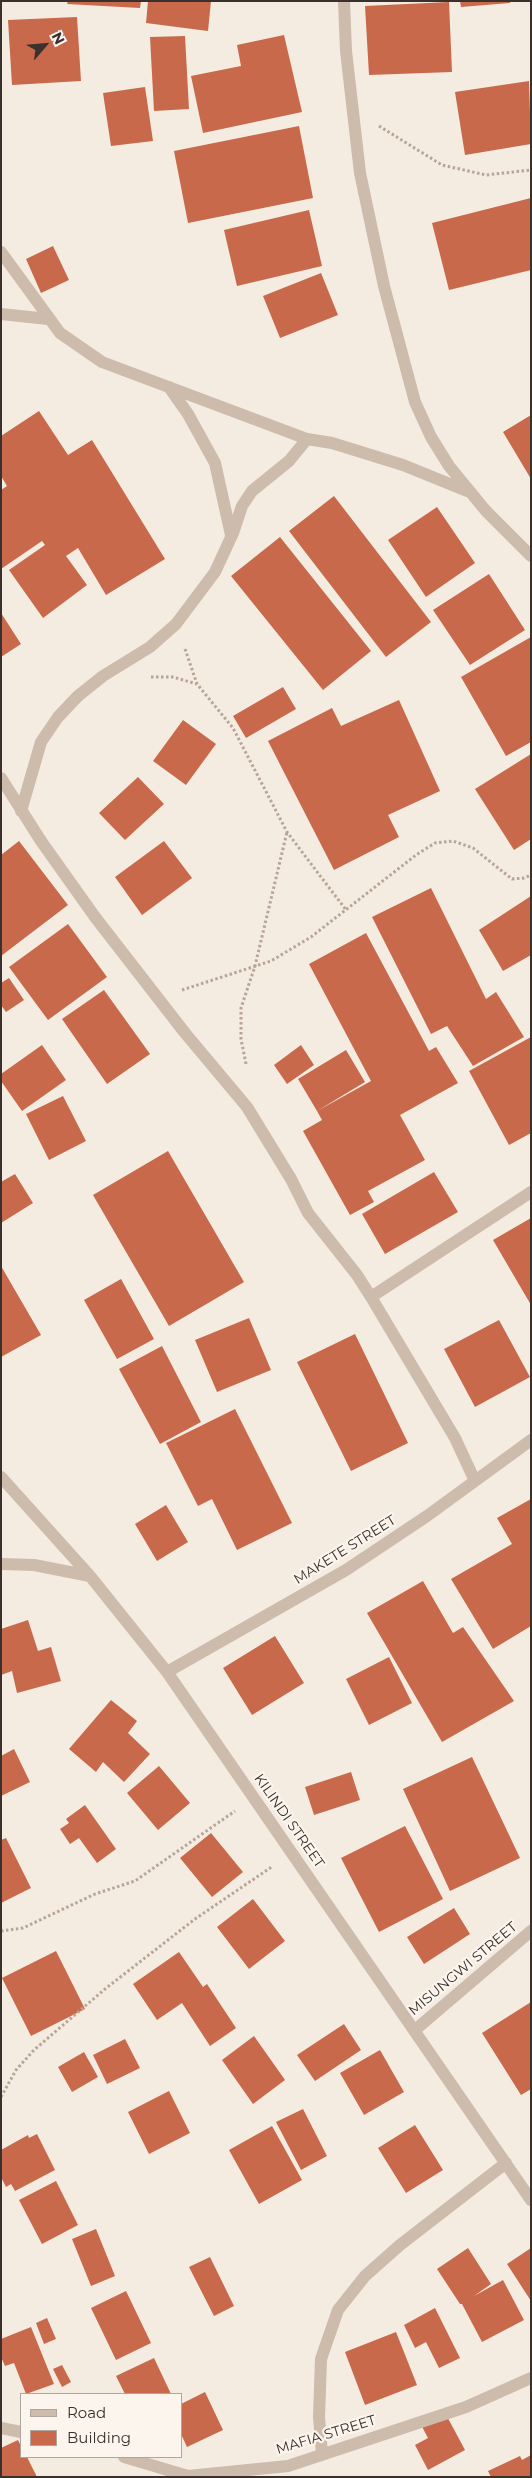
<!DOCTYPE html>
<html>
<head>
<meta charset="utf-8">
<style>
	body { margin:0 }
	#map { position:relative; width:532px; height:2478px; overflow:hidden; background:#f4ebe1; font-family:Montserrat,sans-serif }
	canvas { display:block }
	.frame { position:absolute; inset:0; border:2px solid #3b302b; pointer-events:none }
	.legend { position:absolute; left:20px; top:2393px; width:162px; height:65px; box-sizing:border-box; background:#fbf5ee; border:1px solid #aea6a0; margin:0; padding:6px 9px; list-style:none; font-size:15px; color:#3b302b }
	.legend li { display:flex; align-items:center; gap:10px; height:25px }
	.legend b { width:25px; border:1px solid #aea6a0 }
	.north { position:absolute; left:20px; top:20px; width:50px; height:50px; -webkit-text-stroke:4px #fbf5ee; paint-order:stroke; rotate:63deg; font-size:14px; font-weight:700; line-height:20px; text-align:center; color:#3b302b }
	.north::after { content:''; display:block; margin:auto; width:18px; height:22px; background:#3b302b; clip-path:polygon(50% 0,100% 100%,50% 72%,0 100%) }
</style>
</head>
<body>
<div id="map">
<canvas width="532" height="2478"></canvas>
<div class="frame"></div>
<ul class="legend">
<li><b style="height:6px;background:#cdbbac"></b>Road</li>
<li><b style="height:14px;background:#c8694b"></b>Building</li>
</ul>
<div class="north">N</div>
</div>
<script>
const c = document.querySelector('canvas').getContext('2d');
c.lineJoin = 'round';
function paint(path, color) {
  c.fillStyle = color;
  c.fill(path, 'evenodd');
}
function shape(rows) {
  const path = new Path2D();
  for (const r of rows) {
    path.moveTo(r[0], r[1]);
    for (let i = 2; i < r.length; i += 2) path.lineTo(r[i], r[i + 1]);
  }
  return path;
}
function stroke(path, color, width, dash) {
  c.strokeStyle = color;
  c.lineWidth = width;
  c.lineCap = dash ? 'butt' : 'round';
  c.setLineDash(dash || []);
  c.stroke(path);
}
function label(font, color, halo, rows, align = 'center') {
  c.font = font + ' Montserrat,sans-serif';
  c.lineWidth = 4.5;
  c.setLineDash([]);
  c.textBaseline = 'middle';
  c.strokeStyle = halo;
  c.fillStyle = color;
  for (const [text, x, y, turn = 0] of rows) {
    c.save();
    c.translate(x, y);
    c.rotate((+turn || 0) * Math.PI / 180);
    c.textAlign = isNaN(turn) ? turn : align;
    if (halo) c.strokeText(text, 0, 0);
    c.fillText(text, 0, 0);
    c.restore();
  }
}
const building = shape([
	[68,1,141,1,140,8,67,4],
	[148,1,211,1,208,31,146,23],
	[460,1,510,1,510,3,461,7],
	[449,2,452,72,369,75,365,6],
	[77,17,81,81,12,85,8,20],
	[284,35,302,112,203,133,191,76,241,66,237,45],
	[185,36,189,109,154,111,150,37],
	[529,81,531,144,465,155,455,92],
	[145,87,153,141,111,146,103,93],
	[299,126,313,198,188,223,174,151],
	[531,198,531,270,449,290,432,223],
	[309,210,322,266,237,286,224,230],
	[53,246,69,280,41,293,26,259],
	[321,273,338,315,280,338,263,296],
	[39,411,68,455,92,440,165,559,106,595,78,548,66,556,87,585,43,618,9,570,45,545,42,541,1,569,1,490,7,486,1,476,1,436],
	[531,415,531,479,503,432],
	[334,496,431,622,386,657,289,531],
	[437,507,475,563,426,597,388,540],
	[280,537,371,651,323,690,231,576],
	[489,574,525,630,470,665,433,610],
	[1,613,21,644,1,657],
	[531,637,531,742,506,756,461,677],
	[283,687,296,709,246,738,233,716],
	[399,700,440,791,388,815,399,837,334,870,268,741,332,708,341,726],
	[183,720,216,744,186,785,153,761],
	[531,754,531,839,514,850,475,789],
	[138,777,164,804,125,840,99,813],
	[19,841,68,905,1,956,1,855],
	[164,841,192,878,142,915,115,877],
	[431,888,486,999,496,992,524,1037,473,1066,447,1026,431,1034,372,917],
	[531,896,531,955,503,971,479,930],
	[68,924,107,977,48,1020,9,967],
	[366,933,429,1051,436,1047,458,1083,400,1115,425,1160,368,1191,374,1202,350,1215,303,1131,322,1120,317,1111,371,1081,309,964],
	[9,978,24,1000,6,1012,1,1005,1,983],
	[104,990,150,1054,107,1084,62,1019],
	[531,1037,531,1133,509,1145,469,1071],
	[42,1045,66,1080,22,1111,1,1081,1,1074],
	[301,1045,314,1065,287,1084,274,1065],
	[346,1050,365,1082,317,1111,298,1079],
	[63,1096,86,1141,49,1160,26,1114],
	[168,1151,244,1282,169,1326,93,1195],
	[434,1172,458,1212,385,1254,362,1214],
	[15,1174,33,1203,1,1223,1,1182],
	[531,1218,531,1305,493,1240],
	[1,1266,41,1335,1,1357],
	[121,1279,154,1339,117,1359,84,1300],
	[249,1318,271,1370,217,1392,195,1340],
	[499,1320,530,1377,475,1407,444,1349],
	[355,1334,408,1443,351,1471,297,1362],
	[162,1346,201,1422,160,1444,119,1369],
	[235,1409,292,1523,237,1550,212,1499,198,1506,166,1443],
	[531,1499,531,1626,493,1649,451,1579,512,1544,497,1518],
	[166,1505,188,1542,157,1561,135,1524],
	[423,1581,453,1633,463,1627,514,1701,442,1742,367,1613],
	[28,1620,38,1651,51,1647,61,1681,17,1693,12,1671,1,1675,1,1629],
	[275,1636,304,1683,252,1715,223,1668],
	[389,1657,412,1703,369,1725,346,1679],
	[111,1700,137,1721,128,1733,150,1754,124,1782,103,1762,96,1772,69,1749],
	[14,1749,30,1782,1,1796,1,1756],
	[472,1757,520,1858,450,1891,403,1789],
	[159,1766,190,1803,158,1830,127,1793],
	[351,1772,360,1800,314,1815,305,1787],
	[85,1805,116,1849,97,1863,79,1838,70,1844,60,1829,69,1823,66,1819],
	[405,1826,443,1899,379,1932,341,1858],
	[211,1833,243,1872,212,1897,180,1858],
	[6,1838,31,1888,1,1903,1,1840],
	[253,1899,285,1941,249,1969,217,1927],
	[454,1908,470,1934,424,1964,407,1937],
	[56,1951,85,2009,31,2036,2,1978],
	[179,1952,203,1987,207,1984,236,2028,210,2046,182,2003,157,2020,133,1984],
	[531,2002,531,2089,521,2095,482,2033],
	[344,2024,361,2050,315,2081,297,2055],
	[254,2036,285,2080,253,2104,222,2060],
	[125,2039,140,2068,107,2084,93,2055],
	[380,2050,404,2092,364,2115,340,2073],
	[84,2052,98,2077,72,2092,58,2067],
	[169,2091,190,2133,149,2154,128,2112],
	[303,2109,327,2156,301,2170,276,2122],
	[415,2125,443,2170,406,2193,378,2148],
	[272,2126,302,2180,259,2204,229,2150],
	[37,2134,55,2170,15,2191,11,2184,6,2187,1,2177,1,2150,28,2135,29,2138],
	[56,2181,78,2225,42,2244,19,2200],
	[96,2229,115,2276,91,2286,72,2239],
	[468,2248,491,2284,474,2296,503,2280,524,2320,482,2342,462,2304,460,2304,437,2269],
	[531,2248,531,2301,507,2264],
	[210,2257,234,2306,214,2316,189,2267],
	[126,2291,151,2343,116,2360,91,2308],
	[435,2308,460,2358,439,2368,426,2342,415,2348,404,2325],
	[47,2318,56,2339,44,2344,36,2323],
	[31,2327,54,2384,26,2394,14,2363,5,2366,1,2357,1,2339],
	[396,2332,417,2385,365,2405,345,2352],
	[154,2358,171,2394,125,2394,116,2376],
	[62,2365,71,2382,62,2387,53,2369],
	[205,2392,223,2430,187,2447,181,2434,181,2404],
	[443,2409,465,2450,428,2470,415,2445,428,2438,419,2421],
	[18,2440,21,2446,21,2457,27,2457,37,2477,1,2477,1,2448],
	[531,2455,531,2477,491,2477,488,2471,520,2456,522,2460]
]);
const path = shape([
	[379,126,442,165,486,175,531,170],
	[185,649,197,684,233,728,287,832,346,910],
	[151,677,173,677,197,684],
	[182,990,271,961,311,937,416,855,435,843,453,841,473,848,512,879,524,878,531,875],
	[246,1064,241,1039,241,1008,255,966,287,832],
	[1,1931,23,1928,95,1894,135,1881,235,1811],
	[1,2097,16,2070,34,2050,105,1989,195,1919,273,1866]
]);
const minor = shape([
	[344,1,346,51,360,173,384,286,415,402,431,437,449,466,486,511,531,556],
	[1,252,60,333,102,362,307,439,332,443,403,465,467,491],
	[1,314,48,319],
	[169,387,188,414,215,463,231,535],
	[1,778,41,841,95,917,185,1033,247,1107,291,1179,308,1213,357,1275,371,1297,455,1438,475,1481],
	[21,811,41,742,58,717,78,696,103,676,150,647,176,624,215,572,233,533,242,506,252,491,289,461,307,439],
	[371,1297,531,1192],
	[1,1477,90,1576,167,1672,531,2200],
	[1,1564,34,1565,90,1576],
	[167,1672,346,1570,427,1516,531,1440],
	[415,2030,531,1931],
	[1,2428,21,2432],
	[322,2454,319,2417,321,2359,338,2310,365,2276,400,2245,506,2163],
	[124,2457,188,2476,288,2466,466,2407,531,2378]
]);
const streetNames = [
	["MAKETE STREET",345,1550,-32],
	["KILINDI STREET",289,1821,55],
	["MISUNGWI STREET",463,1969,-40],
	["MAFIA STREET",326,2435,-17]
];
paint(building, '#c8694b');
stroke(path, '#b9a596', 3, [2.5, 2.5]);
stroke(minor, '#cdbbac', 12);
label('14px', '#3b302b', '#fbf5ee', streetNames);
</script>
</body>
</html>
